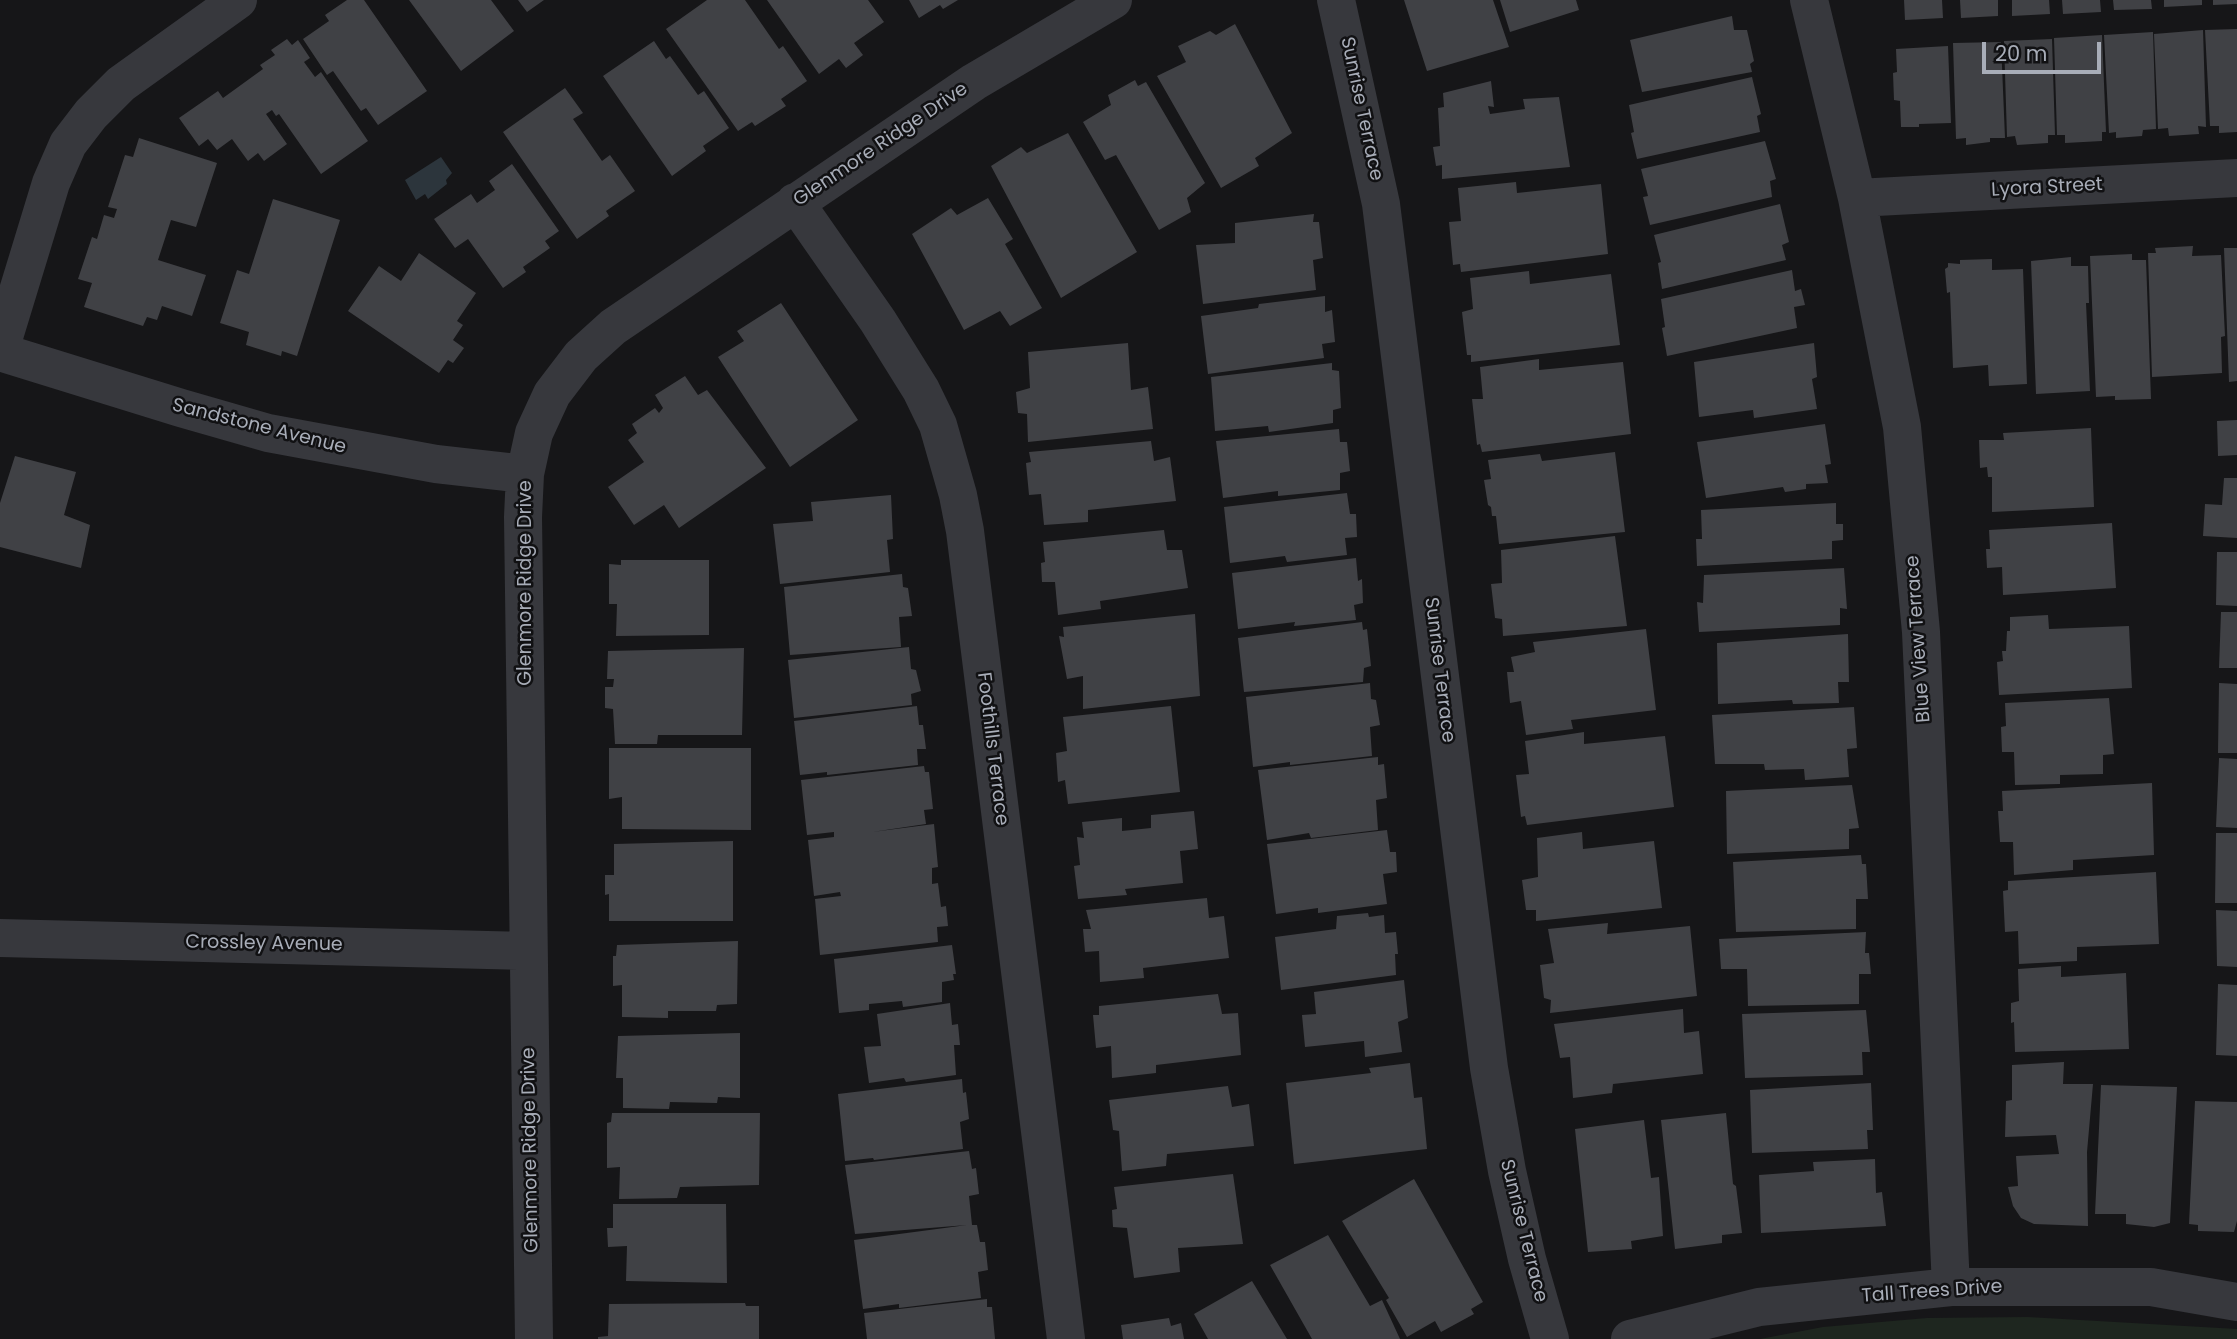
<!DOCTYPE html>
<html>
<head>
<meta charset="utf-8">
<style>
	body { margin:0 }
	#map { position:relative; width:2237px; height:1339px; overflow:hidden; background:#161618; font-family:Poppins,sans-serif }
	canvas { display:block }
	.scale { position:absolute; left:1982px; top:42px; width:119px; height:32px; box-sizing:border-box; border:4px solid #a8adb8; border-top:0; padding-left:9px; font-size:21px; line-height:24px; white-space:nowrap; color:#a8adb8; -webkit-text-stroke:5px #111113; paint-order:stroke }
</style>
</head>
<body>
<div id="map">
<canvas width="2237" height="1339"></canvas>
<div class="scale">20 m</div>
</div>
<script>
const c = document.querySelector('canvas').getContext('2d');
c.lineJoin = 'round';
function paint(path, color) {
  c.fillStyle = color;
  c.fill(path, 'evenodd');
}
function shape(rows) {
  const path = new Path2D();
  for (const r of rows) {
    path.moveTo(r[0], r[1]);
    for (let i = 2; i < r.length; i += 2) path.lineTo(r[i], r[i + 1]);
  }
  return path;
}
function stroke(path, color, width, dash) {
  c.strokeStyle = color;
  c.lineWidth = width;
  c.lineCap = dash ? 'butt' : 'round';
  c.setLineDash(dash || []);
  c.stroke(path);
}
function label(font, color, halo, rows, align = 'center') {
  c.font = font + ' Poppins,sans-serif';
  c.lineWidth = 5;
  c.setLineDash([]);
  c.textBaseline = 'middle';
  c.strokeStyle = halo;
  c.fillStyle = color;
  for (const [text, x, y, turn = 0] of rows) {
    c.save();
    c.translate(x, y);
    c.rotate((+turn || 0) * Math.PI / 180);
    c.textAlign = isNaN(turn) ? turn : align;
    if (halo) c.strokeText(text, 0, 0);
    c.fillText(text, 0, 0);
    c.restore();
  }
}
const green = shape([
	[2028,1317,2237,1329,2237,1339,1760,1339,1823,1327,1927,1318]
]);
const water = shape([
	[441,157,452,173,446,180,447,184,428,199,425,194,416,200,405,180]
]);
const building = shape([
	[347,0,364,0,427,91,378,125,366,108,361,111,333,71,327,75,303,39,329,21,325,15],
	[409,0,491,0,514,31,461,71],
	[518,0,544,0,527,12],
	[707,0,745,0,779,49,783,46,807,81,781,99,786,106,755,126,752,122,738,131,666,29],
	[767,0,868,0,884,22,854,43,863,55,846,68,839,59,819,74],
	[909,0,958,0,943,9,940,5,919,18],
	[1404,0,1493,0,1509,47,1427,71],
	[1500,0,1576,0,1579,10,1510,32],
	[1904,0,1942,0,1943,18,1905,20],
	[1960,0,1998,0,1998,16,1961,18],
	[2012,0,2049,0,2050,14,2012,16],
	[2062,0,2100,0,2101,12,2063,14],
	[2113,0,2151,0,2152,9,2114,10],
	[2164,0,2202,0,2202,5,2164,7],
	[2213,0,2237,0,2237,4,2213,5],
	[1732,16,1734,30,1747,30,1754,61,1750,64,1752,72,1642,92,1630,40],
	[1235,24,1292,133,1255,158,1259,166,1221,188,1157,76,1186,62,1178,46,1210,31,1216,35],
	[2237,29,2237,132,2219,133,2219,126,2210,126,2205,30],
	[2203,30,2206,127,2198,126,2199,134,2169,136,2168,128,2158,129,2154,34],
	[2153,32,2156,129,2143,130,2142,136,2116,138,2116,132,2109,133,2104,35],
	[2102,35,2106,132,2102,132,2102,141,2065,143,2065,135,2057,135,2054,38],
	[287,39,292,45,298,40,310,58,304,62,315,77,321,72,368,141,321,174,279,114,276,116,272,110,266,114,287,144,264,161,258,153,248,161,232,139,217,150,208,139,199,146,179,118,218,91,223,98,263,69,260,65,275,55,271,50],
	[2052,39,2055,135,2048,135,2048,143,2017,145,2015,136,2007,137,2004,41],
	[654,41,666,59,670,56,698,95,704,91,729,128,703,146,706,151,672,176,603,76],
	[2001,42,2005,138,1990,138,1990,142,1966,145,1966,138,1956,139,1953,43],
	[1948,46,1951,123,1919,124,1919,127,1901,127,1900,101,1894,100,1893,73,1897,72,1896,49],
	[1752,77,1761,114,1757,116,1760,132,1637,159,1631,133,1634,132,1629,105],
	[1135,80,1138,86,1146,82,1205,183,1187,198,1191,212,1159,230,1116,155,1105,160,1083,122,1111,105,1108,95],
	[1491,81,1494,107,1488,106,1490,114,1525,109,1523,99,1559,97,1570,167,1442,179,1442,165,1436,166,1433,147,1440,146,1438,108,1444,107,1443,93],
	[565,88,583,113,573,119,602,161,610,155,635,191,606,211,609,216,577,239,503,132],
	[1068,133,1137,252,1061,298,991,166,1021,147,1027,153],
	[139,138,217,163,196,227,171,220,158,260,206,275,192,316,162,306,157,320,147,317,143,326,84,307,92,283,78,279,92,237,97,239,104,215,114,218,117,209,108,207,125,155,133,157],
	[1765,141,1776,179,1770,181,1772,197,1650,225,1643,197,1648,196,1641,169],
	[512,164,559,231,545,241,550,248,523,267,526,272,503,288,468,239,455,248,434,219,471,194,477,203,495,190,489,181],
	[1516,182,1517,193,1601,184,1608,254,1461,272,1460,264,1453,265,1449,222,1461,221,1458,188],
	[988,198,1013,239,1005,244,1042,308,1010,326,1000,311,964,330,912,234,951,208,957,215],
	[273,199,340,220,297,356,282,351,281,356,246,345,249,332,220,323,237,270,249,274],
	[1780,204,1789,242,1782,245,1786,260,1662,289,1658,263,1661,262,1654,235],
	[1314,214,1313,222,1319,222,1323,258,1313,260,1316,290,1203,304,1196,245,1235,243,1235,223],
	[2193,246,2192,256,2221,255,2225,336,2221,337,2222,373,2152,377,2148,253,2156,253,2155,248],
	[2224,248,2237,248,2237,381,2229,382],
	[419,253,476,293,457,321,463,325,453,340,464,348,453,363,448,360,439,373,348,311,379,266,401,281],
	[2132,254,2132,260,2146,260,2151,399,2115,400,2115,396,2096,397,2090,256],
	[2071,257,2071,266,2088,266,2089,303,2086,303,2090,391,2036,394,2031,261],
	[1992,259,1992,270,2023,269,2027,384,1989,386,1988,365,1953,368,1950,292,1947,293,1945,269,1948,267,1948,263,1960,264,1960,260],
	[1792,270,1795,291,1801,289,1805,305,1794,307,1797,328,1667,356,1662,328,1665,327,1661,299],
	[1529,271,1530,284,1611,274,1620,345,1471,362,1471,355,1467,355,1462,312,1473,309,1470,278],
	[1325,296,1325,312,1332,310,1335,342,1322,344,1324,358,1208,374,1201,316,1258,308,1259,304],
	[781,303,858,420,790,467,718,357,744,341,737,331],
	[1128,343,1131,390,1148,387,1153,429,1028,442,1027,414,1018,413,1016,392,1030,388,1028,352],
	[1814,343,1817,377,1812,379,1817,409,1754,418,1753,410,1699,417,1694,362],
	[1539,359,1539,370,1623,362,1631,434,1482,452,1480,444,1477,445,1472,399,1483,399,1480,367],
	[1332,363,1332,370,1339,371,1341,408,1333,410,1333,423,1269,432,1268,426,1215,431,1211,377],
	[685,376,698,395,707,390,766,468,679,528,664,505,634,525,608,487,644,462,628,440,637,433,632,424,655,408,659,413,663,408,655,395],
	[2237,420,2237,455,2218,456,2217,421],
	[1825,424,1831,464,1825,465,1828,483,1806,484,1806,489,1785,492,1783,487,1706,498,1697,442],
	[2091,428,2094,507,1992,512,1992,477,1988,477,1987,467,1980,468,1979,440,2004,440,2003,433],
	[1339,429,1340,442,1347,442,1350,471,1340,473,1340,490,1278,496,1278,491,1223,498,1216,441],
	[1151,441,1154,461,1170,457,1176,501,1088,510,1088,522,1044,525,1041,494,1029,495,1026,463,1031,462,1029,452],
	[1615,452,1625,532,1499,544,1496,516,1492,516,1491,507,1488,505,1484,480,1491,479,1488,460,1540,454,1542,461],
	[15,456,76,472,64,515,90,525,81,568,0,547,0,503],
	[2224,478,2237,478,2237,538,2203,536,2205,504,2222,505],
	[1347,493,1350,514,1356,514,1357,537,1345,538,1347,555,1287,562,1285,556,1230,563,1224,507],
	[891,495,893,539,887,540,890,572,780,584,773,524,813,521,811,502],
	[1836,503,1836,524,1843,524,1843,540,1832,541,1832,559,1697,566,1696,539,1702,539,1701,510],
	[2112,523,2116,588,2003,595,2002,567,1987,568,1986,549,1990,549,1989,530],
	[1164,530,1167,550,1182,550,1188,588,1100,601,1101,609,1058,615,1055,582,1042,582,1041,563,1045,562,1043,542],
	[1615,536,1627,626,1503,636,1502,619,1495,618,1491,584,1502,583,1501,550],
	[2217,552,2237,552,2237,606,2216,605],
	[1356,558,1358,581,1362,579,1363,603,1354,605,1356,620,1294,626,1295,622,1238,629,1232,573],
	[621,560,709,560,709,635,616,636,617,604,609,604,609,564,621,565],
	[1844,568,1847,609,1840,608,1840,625,1699,632,1697,602,1703,603,1704,575],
	[902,574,903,587,908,588,912,616,899,617,901,647,790,655,784,587],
	[2221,612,2237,612,2237,668,2219,668],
	[1195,614,1200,696,1083,709,1083,676,1067,679,1059,636,1064,637,1063,627],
	[2048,615,2049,629,2129,626,2132,688,1999,695,1997,662,2003,661,2002,651,2006,651,2007,631,2010,631,2010,617],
	[1362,622,1363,630,1367,629,1371,666,1364,668,1363,682,1244,692,1238,638],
	[1646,629,1656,710,1571,720,1573,729,1526,735,1521,701,1510,703,1507,672,1514,672,1511,657,1535,652,1533,642],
	[1848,634,1849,682,1838,682,1839,703,1793,704,1792,700,1718,704,1717,643],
	[909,647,911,669,916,670,921,691,911,694,912,705,794,718,788,660],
	[744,648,742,735,658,735,657,744,615,744,613,709,605,708,605,687,613,687,614,679,607,679,608,651],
	[1370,683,1371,699,1376,700,1380,725,1370,727,1372,756,1290,765,1290,762,1253,767,1246,697],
	[2219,683,2237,684,2237,753,2218,753],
	[2109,698,2114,754,2103,755,2103,774,2060,775,2060,784,2015,785,2014,752,2002,752,2001,727,2006,726,2005,703],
	[917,706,919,725,923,725,926,749,917,749,918,765,827,775,827,772,800,775,794,721],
	[1171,706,1180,792,1068,804,1065,780,1058,782,1056,753,1067,751,1063,717],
	[1854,707,1857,748,1847,749,1849,777,1805,780,1804,769,1765,770,1764,764,1715,764,1712,715],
	[1584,732,1584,744,1665,736,1674,807,1527,825,1525,816,1521,817,1516,775,1529,774,1525,741],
	[609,748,751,748,751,830,622,829,622,797,609,799],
	[1378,757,1378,765,1384,764,1387,798,1376,800,1378,830,1311,838,1309,833,1267,840,1258,770],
	[2219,758,2237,759,2237,828,2216,827],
	[924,766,925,772,929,772,933,809,924,810,926,824,872,832,934,824,938,867,932,868,932,884,938,883,941,907,946,906,948,926,937,927,938,942,820,955,815,899,841,896,840,892,814,896,808,840,834,837,834,832,807,835,801,780],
	[2152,783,2154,855,2073,860,2073,870,2014,875,2013,842,2000,842,1998,811,2003,811,2002,791],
	[1852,785,1859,828,1849,829,1849,849,1727,854,1726,791],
	[1194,811,1198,849,1180,851,1183,883,1125,889,1127,895,1078,899,1074,866,1080,865,1077,837,1084,838,1082,822,1122,818,1122,831,1151,828,1151,815],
	[1387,830,1390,852,1396,852,1397,872,1383,874,1387,904,1318,913,1318,908,1276,914,1267,844],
	[1582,832,1583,849,1654,841,1662,908,1536,921,1536,910,1526,910,1522,880,1538,877,1537,838],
	[2216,833,2237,833,2237,903,2215,903],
	[733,841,733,921,609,921,609,894,605,895,605,875,614,875,614,844],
	[1861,855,1862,864,1866,864,1868,899,1856,899,1856,929,1736,932,1733,862],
	[2156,872,2159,944,2077,947,2077,961,2019,964,2018,931,2005,932,2003,891,2008,890,2008,881],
	[1207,898,1209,918,1224,916,1229,958,1143,968,1144,978,1100,982,1099,951,1085,952,1083,929,1091,929,1086,910],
	[2216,910,2237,911,2237,967,2217,966],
	[1368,913,1369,917,1384,915,1385,933,1396,932,1398,954,1395,954,1396,975,1281,990,1275,937,1336,929,1337,916],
	[1608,923,1607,934,1690,926,1697,996,1550,1013,1551,1000,1544,998,1540,965,1554,963,1548,929],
	[1866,932,1865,953,1869,953,1871,974,1859,974,1859,1004,1748,1006,1747,969,1721,969,1719,939],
	[738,941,737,1004,717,1005,716,1011,668,1011,668,1018,622,1017,622,985,613,986,613,956,616,956,617,945],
	[952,945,956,974,953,974,954,980,942,982,942,1002,903,1007,902,1001,869,1004,869,1010,839,1013,834,959],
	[2061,966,2061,977,2126,973,2129,1049,2015,1052,2014,1022,2011,1023,2011,1003,2019,1001,2018,969],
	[1404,980,1408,1018,1398,1022,1402,1052,1365,1057,1364,1041,1305,1047,1302,1015,1316,1014,1314,992],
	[2218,984,2237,985,2237,1056,2216,1055],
	[1218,994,1222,1014,1238,1013,1241,1055,1156,1065,1156,1073,1112,1078,1111,1046,1096,1048,1093,1015,1099,1015,1099,1006],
	[950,1003,952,1025,958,1024,960,1045,954,1045,956,1075,906,1082,904,1078,869,1083,864,1047,881,1046,877,1014],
	[1683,1009,1684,1033,1699,1031,1703,1074,1613,1084,1612,1093,1573,1098,1570,1057,1560,1058,1554,1024],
	[1866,1010,1870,1052,1862,1052,1863,1075,1745,1078,1742,1014],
	[740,1033,740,1098,718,1097,717,1103,670,1102,669,1109,623,1108,623,1078,616,1078,618,1036],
	[2064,1062,2063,1084,2093,1084,2087,1152,2088,1226,2034,1224,2021,1218,2013,1206,2008,1187,2018,1186,2016,1156,2059,1154,2056,1135,2005,1137,2006,1101,2012,1100,2012,1065],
	[1410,1063,1414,1098,1422,1097,1427,1149,1294,1164,1286,1083,1371,1073,1369,1068],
	[962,1079,963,1093,966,1092,969,1119,960,1122,963,1149,874,1160,873,1158,845,1161,838,1094],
	[1871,1083,1873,1130,1867,1130,1868,1149,1752,1153,1750,1090],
	[2101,1085,2177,1087,2170,1223,2154,1227,2126,1224,2126,1214,2095,1214],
	[1228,1086,1232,1107,1249,1104,1254,1146,1167,1154,1166,1166,1122,1171,1119,1131,1113,1130,1109,1100],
	[2195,1101,2237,1102,2237,1221,2234,1232,2198,1231,2198,1225,2189,1224],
	[612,1113,760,1113,759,1185,680,1187,677,1198,619,1199,620,1167,607,1168,607,1123,611,1122],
	[1726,1113,1733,1184,1736,1186,1742,1233,1722,1235,1722,1243,1675,1249,1661,1120],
	[1644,1120,1651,1178,1659,1177,1663,1236,1631,1241,1632,1249,1588,1252,1575,1129],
	[969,1151,972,1169,976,1168,979,1194,969,1196,972,1225,977,1225,980,1242,985,1242,988,1270,978,1272,981,1298,899,1308,899,1304,863,1309,854,1240,967,1225,855,1234,845,1165],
	[1875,1159,1876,1193,1882,1192,1886,1226,1761,1233,1759,1175,1814,1171,1813,1162],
	[1233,1174,1243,1244,1178,1248,1180,1272,1134,1278,1127,1228,1113,1227,1112,1210,1117,1209,1114,1187],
	[1414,1179,1483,1302,1471,1309,1474,1314,1441,1332,1435,1321,1407,1337,1386,1300,1389,1298,1342,1221],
	[613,1204,726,1204,727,1283,626,1281,627,1246,608,1247,607,1228,613,1228],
	[1328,1235,1370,1306,1382,1300,1400,1339,1312,1339,1270,1265],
	[1252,1281,1287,1339,1208,1339,1194,1314],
	[987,1299,987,1307,992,1307,995,1339,867,1339,864,1313],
	[745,1303,746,1306,759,1306,759,1339,598,1339,598,1337,608,1336,609,1304],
	[1169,1318,1171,1326,1181,1323,1184,1339,1123,1339,1121,1325]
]);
const minor = shape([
	[1336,0,1381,204,1489,1068,1507,1171,1527,1259,1550,1339],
	[1809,0,1857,198,1902,427,1921,632,1951,1287],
	[1857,198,2237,178],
	[795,202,878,321,921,390,938,425,958,495,965,531,1066,1339],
	[0,350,51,183,68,144,91,114,121,84,238,0],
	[0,352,181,408,268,433,436,464,525,474],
	[0,938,528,951],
	[534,1339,523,517,525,474,534,433,552,394,581,356,613,327,974,82,1113,0],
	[1630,1339,1759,1307,1951,1287,2151,1287,2237,1302]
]);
const streetNames = [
	["Sunrise Terrace",1361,109,78],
	["Glenmore Ridge Drive",881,145,-34],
	["Lyora Street",2047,188,-3],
	["Sandstone Avenue",259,427,14],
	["Glenmore Ridge Drive",526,583,-90],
	["Blue View Terrace",1919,639,-94],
	["Sunrise Terrace",1439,670,83],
	["Foothills Terrace",992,749,83],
	["Crossley Avenue",264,944,1],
	["Glenmore Ridge Drive",531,1150,-91],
	["Sunrise Terrace",1523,1231,76],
	["Tall Trees Drive",1932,1292,-4]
];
paint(green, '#1e261f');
paint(water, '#2c353c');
paint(building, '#404145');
stroke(minor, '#37383d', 38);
label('19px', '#a8adb8', '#111113', streetNames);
</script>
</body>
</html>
